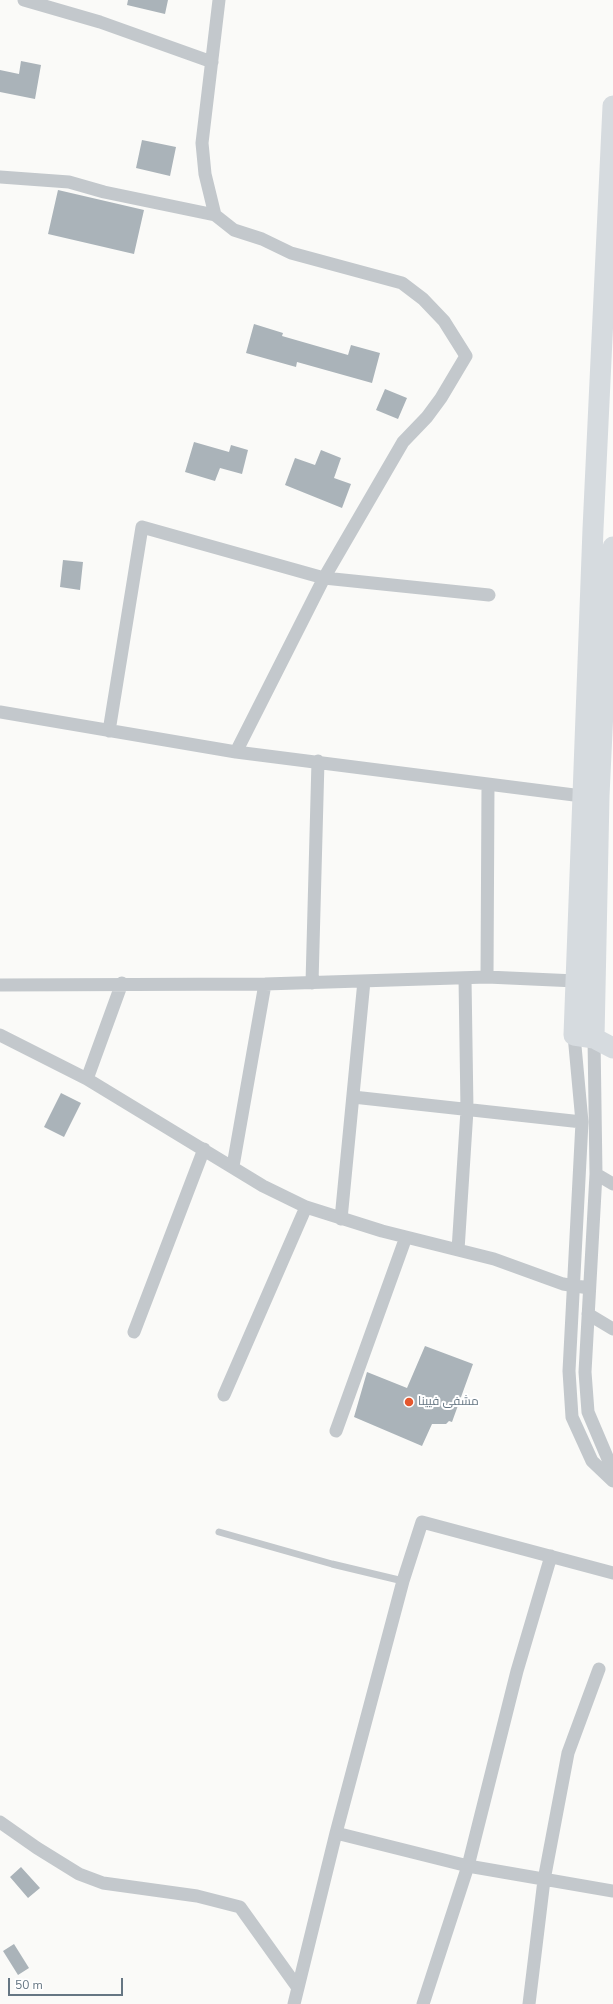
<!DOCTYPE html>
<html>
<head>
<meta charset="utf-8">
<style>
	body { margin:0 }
	#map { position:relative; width:613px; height:2004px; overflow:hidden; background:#fafaf8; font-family:"Nunito Sans",sans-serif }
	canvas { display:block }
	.scale { position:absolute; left:8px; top:1978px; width:115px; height:18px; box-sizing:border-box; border:2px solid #657683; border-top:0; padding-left:5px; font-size:12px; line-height:14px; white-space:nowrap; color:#657683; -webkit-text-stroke:3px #fff; paint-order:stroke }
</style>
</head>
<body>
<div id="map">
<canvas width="613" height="2004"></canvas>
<div class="scale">50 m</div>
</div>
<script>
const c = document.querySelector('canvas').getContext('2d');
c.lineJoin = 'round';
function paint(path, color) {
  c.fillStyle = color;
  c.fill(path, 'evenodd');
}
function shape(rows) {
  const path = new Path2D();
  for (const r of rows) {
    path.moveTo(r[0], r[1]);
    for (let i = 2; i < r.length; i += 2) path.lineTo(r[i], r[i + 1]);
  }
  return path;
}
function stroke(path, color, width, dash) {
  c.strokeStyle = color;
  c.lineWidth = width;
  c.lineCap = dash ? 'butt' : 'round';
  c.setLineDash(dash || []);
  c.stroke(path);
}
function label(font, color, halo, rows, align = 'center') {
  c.font = font + ' "Nunito Sans",Cairo,sans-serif';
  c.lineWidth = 4;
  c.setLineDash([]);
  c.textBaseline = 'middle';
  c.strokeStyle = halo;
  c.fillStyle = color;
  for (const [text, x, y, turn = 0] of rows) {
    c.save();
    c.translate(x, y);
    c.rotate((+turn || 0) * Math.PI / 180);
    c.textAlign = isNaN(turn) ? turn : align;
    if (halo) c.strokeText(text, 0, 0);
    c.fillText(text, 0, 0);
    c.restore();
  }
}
const building = shape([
	[128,0,168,0,165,14,127,5],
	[21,61,41,65,35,99,0,92,0,70,19,74],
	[142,140,176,147,170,176,136,168],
	[58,190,144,210,134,254,48,234],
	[254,324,283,333,282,336,348,355,351,345,380,353,372,383,297,362,296,367,246,353],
	[385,389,407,398,398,419,376,410],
	[194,442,229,452,231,445,248,450,242,474,220,468,215,481,185,472],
	[321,450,341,458,334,478,351,484,342,508,285,485,295,458,315,465],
	[63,560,83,562,80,590,60,587],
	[61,1093,81,1103,64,1137,44,1127],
	[425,1346,473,1364,452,1422,449,1421,446,1424,432,1424,422,1446,354,1417,367,1372,407,1388],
	[21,1867,40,1888,28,1898,10,1877],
	[14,1944,29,1968,18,1975,3,1951]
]);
const lane = shape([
	[219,1532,332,1564,403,1581]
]);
const street = shape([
	[24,0,100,22,212,62],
	[0,177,69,182,104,192,215,215,234,230,262,239,291,253,402,283,423,299,444,321,466,356,441,398,427,417,403,442,324,578,236,752],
	[215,215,205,174,202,143,219,0],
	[0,712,236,752,582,796],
	[109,731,142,527,324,578,489,595],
	[487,977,488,784],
	[312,983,318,761],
	[0,985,265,984,487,977,576,981],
	[0,1035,87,1079,263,1186,306,1207,382,1231,494,1259,563,1284,589,1288],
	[574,1035,582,1122,569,1371,572,1417,592,1461,613,1481],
	[594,1038,596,1174,585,1372,588,1412,613,1471],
	[87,1079,122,983],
	[353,1097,582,1122],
	[233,1166,265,984],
	[596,1174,613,1184],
	[341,1219,364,981],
	[458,1250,467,1110,465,978],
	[588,1314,613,1329],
	[134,1332,204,1149],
	[224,1395,306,1207],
	[336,1431,406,1237],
	[0,1822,37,1848,79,1874,103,1883,197,1896,240,1907,298,1988],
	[336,1833,468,1866,613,1891],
	[294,2004,336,1833,403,1581,422,1522,613,1573],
	[423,2004,468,1866,517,1671,551,1556],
	[529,2004,544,1880,568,1753,599,1669]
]);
const primary = shape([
	[613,106,593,529,574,1035,594,1038,613,1048],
	[594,1038,599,796,608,603,613,547]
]);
const markers = [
	[409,1402,5,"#e4572e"]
];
const poiNames = [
	["مشفى فيينا",418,1402]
];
paint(building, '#aab3b9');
stroke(lane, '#c3c8cc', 7);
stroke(street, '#c3c8cc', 13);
stroke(primary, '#d6dbdf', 21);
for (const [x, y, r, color] of markers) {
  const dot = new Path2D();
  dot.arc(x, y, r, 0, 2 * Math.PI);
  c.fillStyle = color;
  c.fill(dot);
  stroke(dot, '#fff', 1.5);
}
label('12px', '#657683', '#fff', poiNames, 'left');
</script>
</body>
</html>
